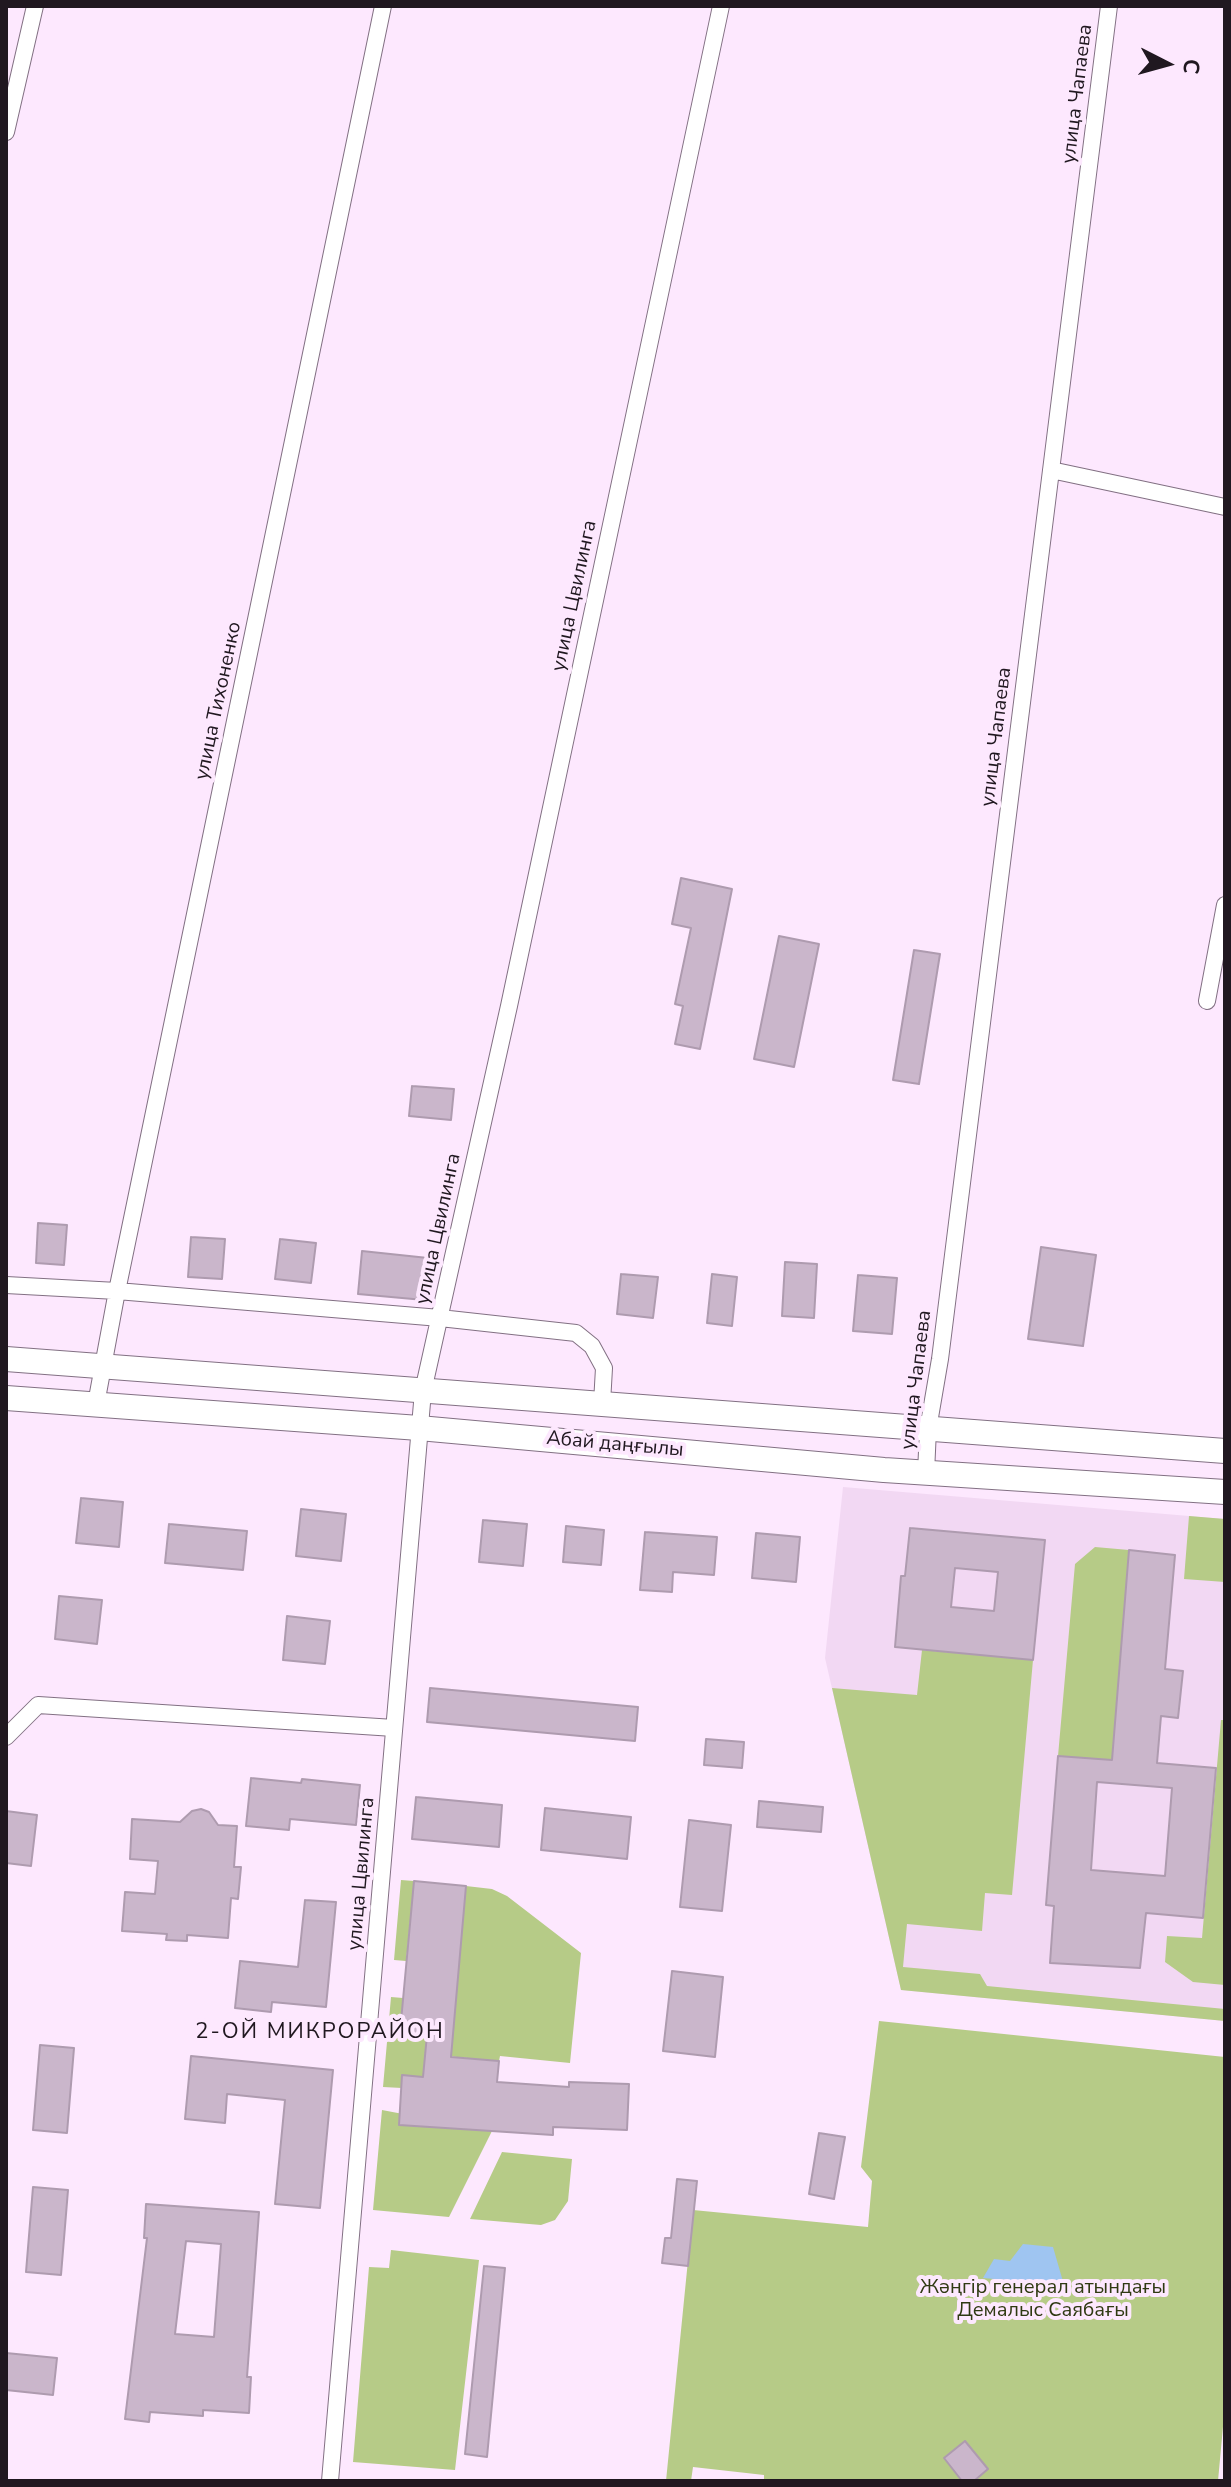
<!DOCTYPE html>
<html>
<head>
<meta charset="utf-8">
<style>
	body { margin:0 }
	#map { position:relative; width:1231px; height:2487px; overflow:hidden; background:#fde8fe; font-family:"Nunito Sans",sans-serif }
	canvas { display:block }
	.frame { position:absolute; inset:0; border:8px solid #201820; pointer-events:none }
	.north { position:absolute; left:1127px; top:24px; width:80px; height:80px; -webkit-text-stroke:6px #fde8fe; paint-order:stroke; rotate:96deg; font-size:22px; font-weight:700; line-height:32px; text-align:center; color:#201820 }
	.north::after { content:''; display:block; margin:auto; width:28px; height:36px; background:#201820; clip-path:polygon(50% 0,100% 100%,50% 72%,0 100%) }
</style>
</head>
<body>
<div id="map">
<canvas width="1231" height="2487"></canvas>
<div class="frame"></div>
<div class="north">С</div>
</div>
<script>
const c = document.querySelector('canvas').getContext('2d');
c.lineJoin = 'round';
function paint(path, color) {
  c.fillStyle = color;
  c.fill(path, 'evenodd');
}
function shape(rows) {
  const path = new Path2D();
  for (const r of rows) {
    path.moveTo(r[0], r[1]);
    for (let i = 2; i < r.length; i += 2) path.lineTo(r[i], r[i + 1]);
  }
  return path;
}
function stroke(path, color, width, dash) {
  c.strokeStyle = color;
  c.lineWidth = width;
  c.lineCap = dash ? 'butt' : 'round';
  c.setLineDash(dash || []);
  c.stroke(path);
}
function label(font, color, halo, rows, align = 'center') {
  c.font = font + ' "Nunito Sans",sans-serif';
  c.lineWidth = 8;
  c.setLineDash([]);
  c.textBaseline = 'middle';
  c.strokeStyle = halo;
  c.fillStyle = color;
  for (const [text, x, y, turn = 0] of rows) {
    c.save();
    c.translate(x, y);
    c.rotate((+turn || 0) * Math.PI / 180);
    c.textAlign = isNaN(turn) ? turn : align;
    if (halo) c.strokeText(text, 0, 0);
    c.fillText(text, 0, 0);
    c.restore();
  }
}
const built = shape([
	[843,1487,1225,1519,1225,2021,901,1990,825,1658]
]);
const green = shape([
	[1189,1516,1225,1519,1225,1582,1184,1579],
	[1095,1547,1129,1550,1112,1760,1058,1756,1075,1564],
	[922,1650,1033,1660,1012,1895,985,1893,982,1931,907,1924,903,1967,980,1974,987,1986,1225,2009,1225,2021,901,1990,832,1688,917,1695],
	[1221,1720,1225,1720,1225,1985,1193,1982,1165,1962,1167,1936,1202,1938],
	[401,1880,414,1881,406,1961,394,1960],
	[466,1886,492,1889,507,1896,581,1953,570,2063,500,2056,499,2061,426,2054,423,2077,403,2076,402,2088,383,2087,391,1997,403,1998,401,2032,453,2036],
	[879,2021,1225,2057,1225,2405,1218,2481,764,2481,764,2475,693,2467,691,2481,666,2481,693,2210,868,2227,872,2181,861,2167],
	[382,2110,492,2131,449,2217,373,2210],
	[502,2152,572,2159,568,2201,555,2220,541,2225,470,2219],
	[391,2250,479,2260,455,2470,353,2462,369,2267,389,2268]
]);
const water = shape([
	[1023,2244,1053,2247,1064,2285,983,2278,994,2259,1010,2261]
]);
const building = shape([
	[681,878,732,889,700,1049,675,1044,683,1006,675,1004,691,928,672,924,681,878],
	[779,936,819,944,794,1067,754,1059,779,936],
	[914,950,940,954,919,1084,893,1080,914,950],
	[412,1086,454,1089,451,1120,409,1116,412,1086],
	[38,1223,67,1225,64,1265,36,1263,38,1223],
	[191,1237,225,1239,222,1279,188,1277,191,1237],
	[280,1239,316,1243,311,1283,275,1279,280,1239],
	[1041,1247,1096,1255,1083,1346,1028,1339,1041,1247],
	[362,1251,428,1258,424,1300,358,1294,362,1251],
	[785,1262,817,1264,814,1318,782,1316,785,1262],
	[621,1274,658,1277,653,1318,617,1314,621,1274],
	[712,1274,737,1277,732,1326,707,1323,712,1274],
	[858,1275,897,1278,892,1334,853,1331,858,1275],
	[81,1498,123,1502,119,1547,76,1543,81,1498],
	[301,1509,346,1514,341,1561,296,1556,301,1509],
	[483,1520,527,1524,523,1566,479,1562,483,1520],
	[169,1524,247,1531,243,1570,165,1563,169,1524],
	[566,1526,604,1530,601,1565,563,1562,566,1526],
	[910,1528,1045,1540,1033,1660,895,1647,901,1576,905,1576,910,1528],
	[955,1568,998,1572,994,1611,951,1607,955,1568],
	[645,1532,717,1537,714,1575,673,1572,672,1592,640,1590,645,1532],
	[756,1533,800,1537,796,1582,752,1578,756,1533],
	[1129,1550,1175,1555,1165,1669,1183,1671,1178,1718,1161,1716,1157,1763,1216,1768,1203,1918,1146,1913,1140,1968,1050,1963,1054,1906,1046,1905,1058,1756,1112,1760,1129,1550],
	[1097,1782,1172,1788,1165,1876,1091,1870,1097,1782],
	[59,1596,102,1600,97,1644,55,1639,59,1596],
	[287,1616,330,1621,325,1664,283,1660,287,1616],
	[430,1688,638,1707,635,1741,427,1722,430,1688],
	[706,1739,744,1742,742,1768,704,1765,706,1739],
	[251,1778,301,1783,302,1779,360,1785,356,1825,290,1819,289,1830,246,1826,251,1778],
	[416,1797,502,1805,499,1847,412,1839,416,1797],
	[759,1801,823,1807,821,1832,757,1827,759,1801],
	[545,1808,631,1817,627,1859,541,1850,545,1808],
	[201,1809,209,1812,218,1825,237,1826,234,1867,241,1867,238,1899,231,1898,228,1938,187,1935,187,1941,166,1940,167,1934,122,1931,125,1892,155,1894,158,1861,130,1859,132,1819,180,1822,192,1811,201,1809],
	[6,1811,37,1815,31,1866,6,1863,6,1811],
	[689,1820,731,1825,722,1911,680,1907,689,1820],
	[414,1881,466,1886,451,2057,499,2061,497,2082,569,2087,569,2082,629,2084,627,2130,553,2127,553,2135,399,2125,402,2075,423,2077,427,2035,400,2032,414,1881],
	[305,1900,336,1902,326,2007,272,2002,271,2012,235,2008,240,1961,298,1967,305,1900],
	[672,1971,723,1977,715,2057,663,2051,672,1971],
	[40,2045,74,2048,67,2133,33,2130,40,2045],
	[191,2056,333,2070,320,2208,275,2204,285,2100,227,2094,225,2123,185,2119,191,2056],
	[819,2133,845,2137,834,2199,809,2194,819,2133],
	[677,2179,697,2181,688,2266,662,2263,665,2238,671,2238,677,2179],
	[33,2187,68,2190,61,2275,26,2272,33,2187],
	[146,2204,259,2212,247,2377,251,2377,249,2413,203,2410,203,2416,150,2412,149,2422,125,2419,147,2238,144,2238,146,2204],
	[186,2241,221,2244,214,2337,175,2334,186,2241],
	[484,2266,505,2268,487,2457,465,2454,484,2266],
	[6,2353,57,2358,53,2395,6,2390,6,2353],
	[965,2441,988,2469,974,2481,962,2481,944,2458,965,2441]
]);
const street = shape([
	[6,132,35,6],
	[1051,470,1225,507],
	[1207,1001,1225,905],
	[6,1285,117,1291,440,1318,576,1333,592,1346,604,1368,602,1403],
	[96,1404,117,1291,383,6],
	[926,1473,928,1429,940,1359,1109,6],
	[6,1737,38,1705,394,1728],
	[330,2481,423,1391,509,1006,721,6]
]);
const secondary = shape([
	[6,1359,1225,1451],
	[6,1398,419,1428,884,1470,1225,1492]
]);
const streetNames = [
	["улица Чапаева",1078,94,-83],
	["улица Цвилинга",575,596,-78],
	["улица Тихоненко",219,701,-78],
	["улица Чапаева",997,737,-83],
	["улица Цвилинга",439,1229,-78],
	["улица Чапаева",917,1380,-83],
	["Абай даңғылы",615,1445,5],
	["улица Цвилинга",362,1874,-85]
];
const parkNames = [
	["Жәңгір генерал атындағы",1043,2288],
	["Демалыс Саябағы",1043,2311]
];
const neighbourhoodNames = [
	["2-ОЙ МИКРОРАЙОН",320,2033]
];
paint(built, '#f2d8f3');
paint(green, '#b6cb87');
paint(water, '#9fc5f1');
paint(building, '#cab6cb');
stroke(building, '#ae9baf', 2);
stroke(street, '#827083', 18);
stroke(secondary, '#827083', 26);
stroke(street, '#fff', 16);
stroke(secondary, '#fff', 24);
label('20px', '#201820', '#fde8fe', streetNames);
label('20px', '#2f3912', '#fde8fe', parkNames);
c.letterSpacing = '2px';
label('22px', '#201820', '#fde8fe', neighbourhoodNames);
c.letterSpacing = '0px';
</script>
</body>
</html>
